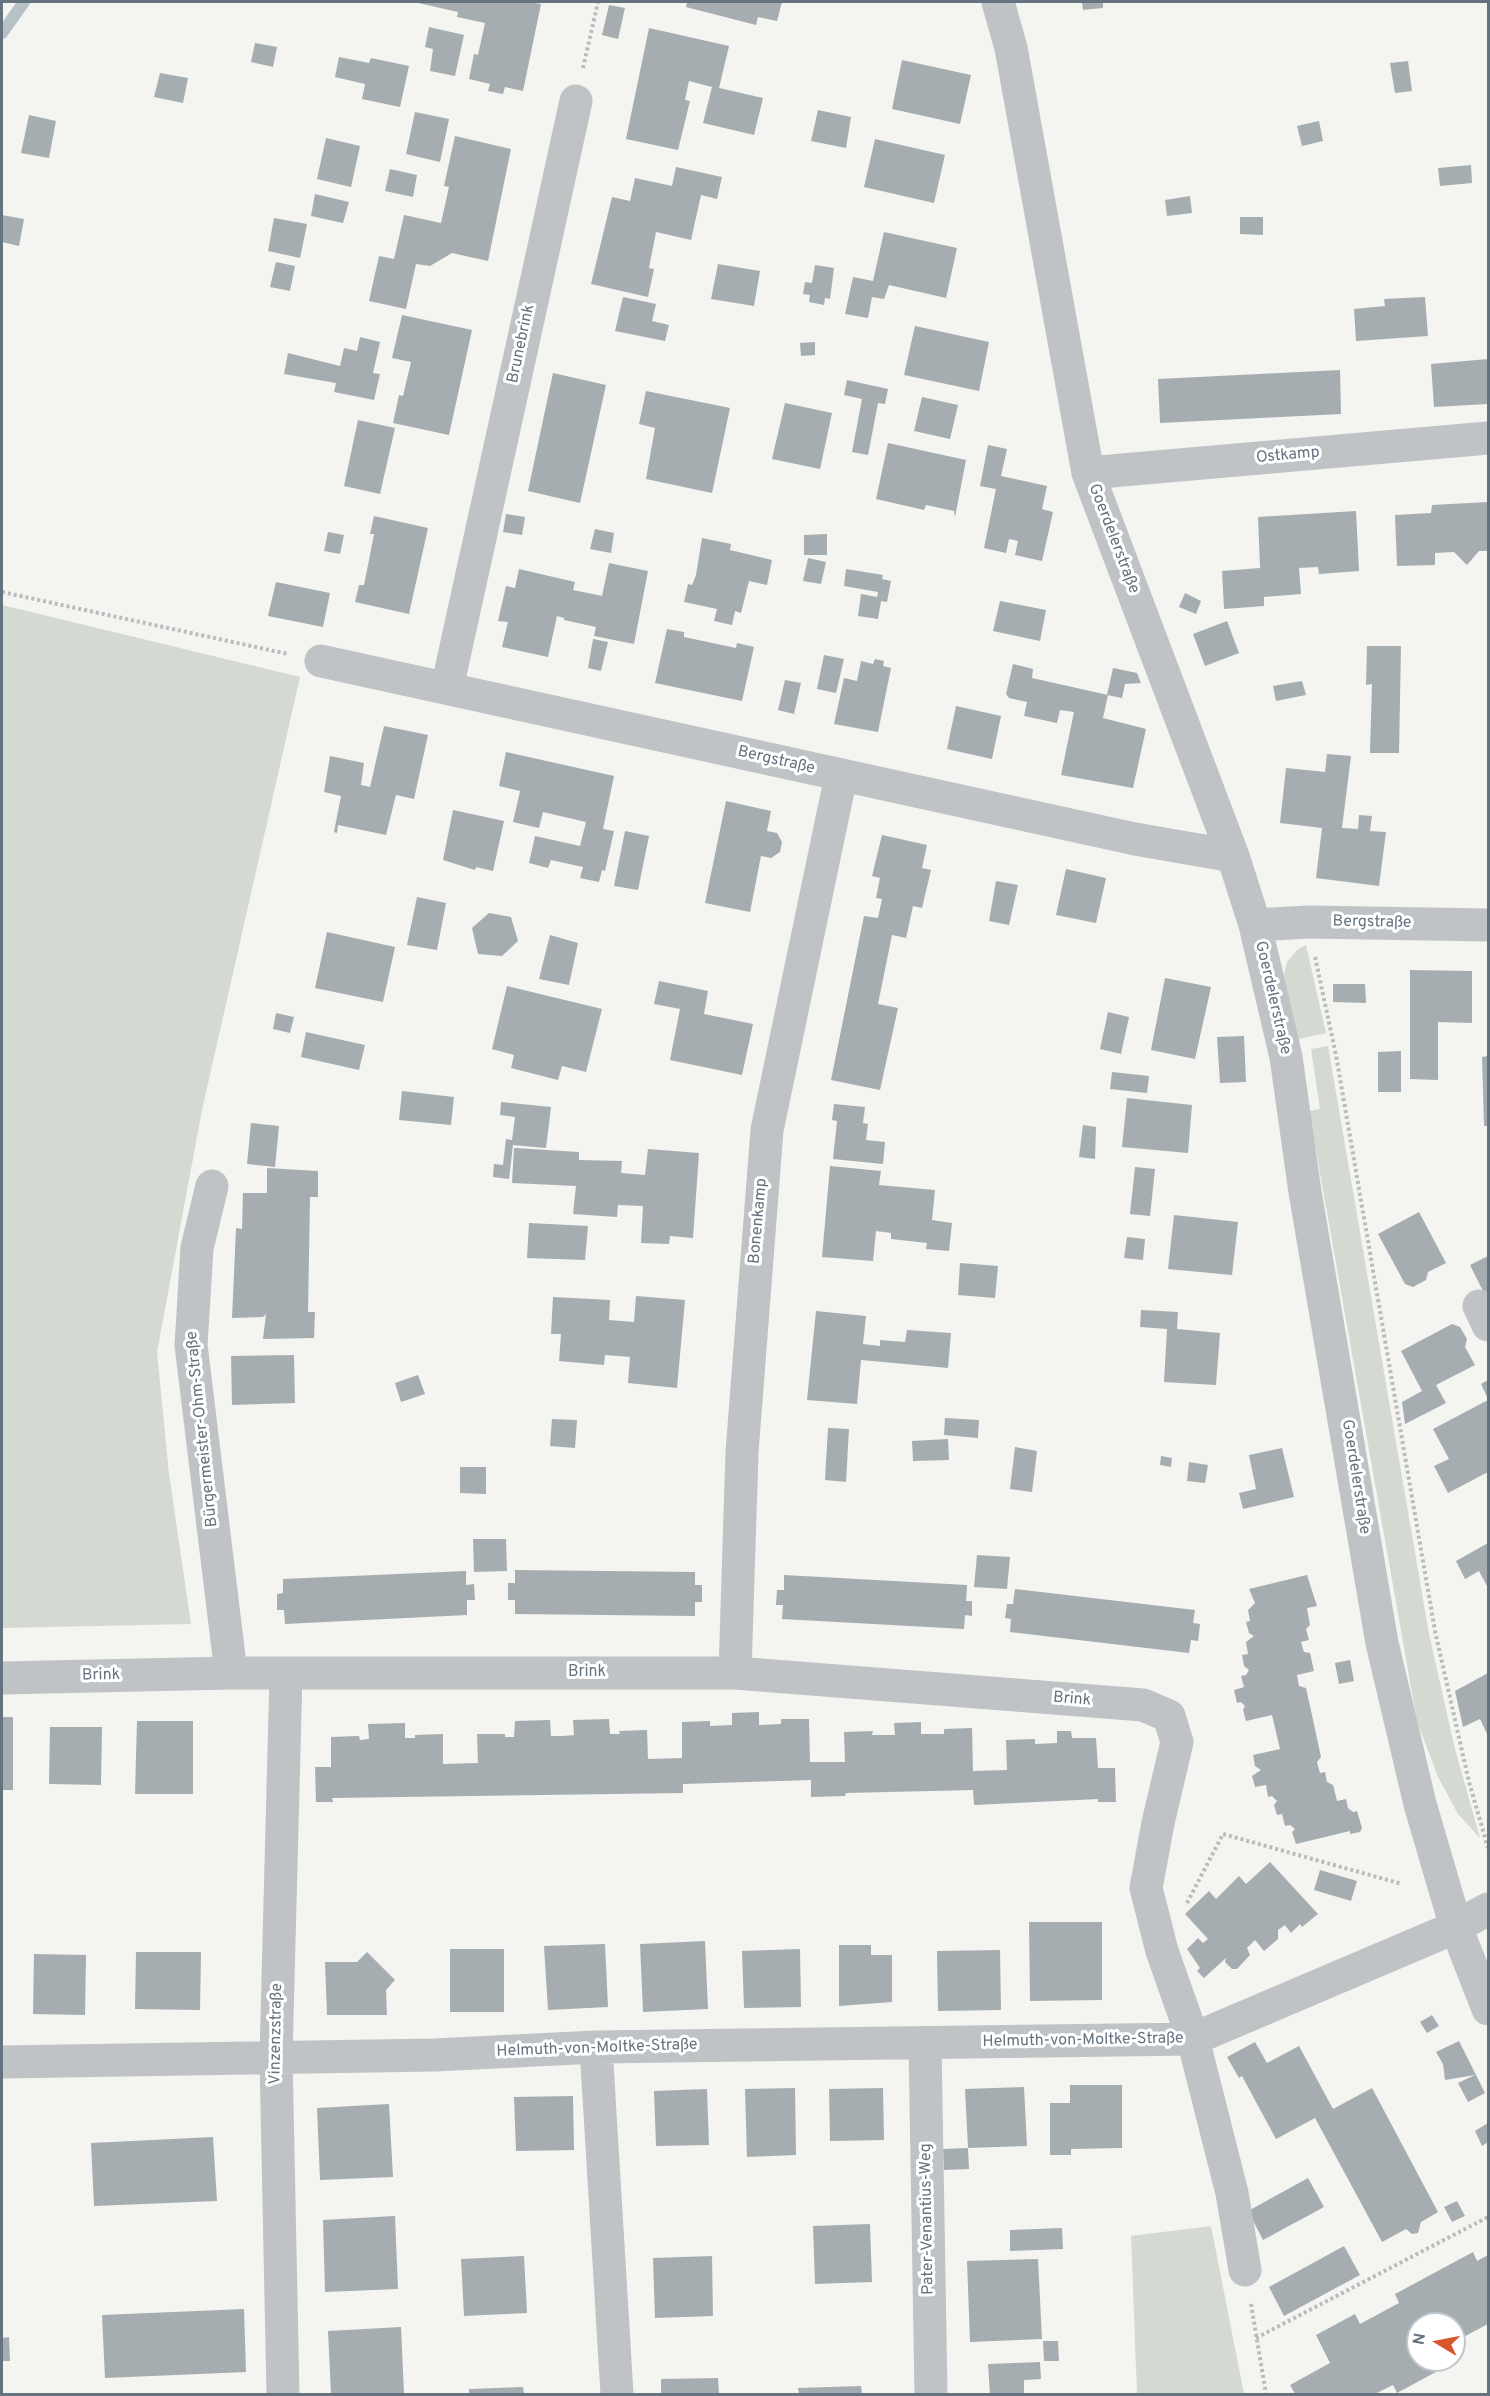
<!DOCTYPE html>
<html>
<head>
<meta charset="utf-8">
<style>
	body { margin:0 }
	#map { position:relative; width:1490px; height:2396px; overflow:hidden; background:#f4f4f0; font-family:Overpass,sans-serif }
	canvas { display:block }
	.frame { position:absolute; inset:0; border:3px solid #64737f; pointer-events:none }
	.north { position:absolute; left:1406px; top:2312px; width:60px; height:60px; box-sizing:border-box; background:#fff; border:2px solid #c1c7cc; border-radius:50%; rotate:280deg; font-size:16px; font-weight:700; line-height:24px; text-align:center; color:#64737f }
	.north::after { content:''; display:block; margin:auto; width:21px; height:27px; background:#d8562b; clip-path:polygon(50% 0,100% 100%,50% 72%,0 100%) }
</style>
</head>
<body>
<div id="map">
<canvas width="1490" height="2396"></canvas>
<div class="frame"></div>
<div class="north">N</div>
</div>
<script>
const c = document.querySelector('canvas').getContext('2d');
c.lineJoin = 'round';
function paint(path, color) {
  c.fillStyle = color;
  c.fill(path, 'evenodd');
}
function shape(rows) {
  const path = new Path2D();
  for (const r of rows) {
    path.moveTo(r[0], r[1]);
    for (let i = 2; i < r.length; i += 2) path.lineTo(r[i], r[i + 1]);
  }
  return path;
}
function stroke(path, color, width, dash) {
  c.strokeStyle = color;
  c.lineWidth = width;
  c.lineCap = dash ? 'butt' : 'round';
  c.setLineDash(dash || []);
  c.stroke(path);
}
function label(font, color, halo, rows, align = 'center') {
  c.font = font + ' Overpass,sans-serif';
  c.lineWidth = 6;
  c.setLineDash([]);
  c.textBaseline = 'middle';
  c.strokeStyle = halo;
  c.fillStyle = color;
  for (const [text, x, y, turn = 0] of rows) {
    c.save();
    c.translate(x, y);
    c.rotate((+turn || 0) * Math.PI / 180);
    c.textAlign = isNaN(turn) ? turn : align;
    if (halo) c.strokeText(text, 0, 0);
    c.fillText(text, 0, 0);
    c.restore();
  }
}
const green = shape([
	[2,605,300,677,202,1110,157,1352,169,1474,191,1624,2,1628],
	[1306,945,1326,1033,1294,1040,1282,982,1287,962,1297,950],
	[1328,1046,1429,1634,1455,1749,1480,1838,1458,1814,1438,1777,1417,1721,1309,1111,1320,1109,1311,1049],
	[1211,2226,1244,2394,1137,2394,1131,2236]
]);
const stream = shape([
	[2,33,24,2]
]);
const building = shape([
	[414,2,528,2,541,4,523,91,505,87,503,94,488,91,490,84,469,79,474,54,478,55,485,23,457,17,458,12],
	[687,2,782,2,777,21,758,17,756,25,686,7],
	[1082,2,1103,2,1103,8,1083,10],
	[609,5,625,8,618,39,602,35],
	[429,27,464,35,455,76,430,71,433,49,425,47],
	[649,28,729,46,719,88,763,98,754,135,703,123,712,87,689,81,685,100,690,101,678,150,626,139],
	[255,43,277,47,273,67,251,62],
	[339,57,369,63,371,58,409,66,400,107,362,99,365,84,335,77],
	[902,60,971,75,960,124,892,109],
	[1408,61,1412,91,1395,93,1390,63],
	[160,73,188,78,183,103,154,97],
	[818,110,851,117,846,148,811,141],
	[415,112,449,119,440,162,406,154],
	[29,115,56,121,49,158,21,153],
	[1319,121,1323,141,1302,146,1297,126],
	[455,136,511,149,488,261,452,253,430,266,416,264,406,309,369,301,379,256,394,259,404,215,441,223,449,187,444,186],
	[326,138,360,146,351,187,317,179],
	[875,139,945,155,934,203,864,187],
	[1471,165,1472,183,1440,186,1438,168],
	[676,167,722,177,717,199,701,195,691,240,656,232,649,268,654,269,648,297,591,284,612,197,630,201,635,178,672,186],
	[390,169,417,175,413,197,385,191],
	[315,194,349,202,343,223,311,216],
	[1190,196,1192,213,1167,216,1165,200],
	[2,215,24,219,19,246,2,242],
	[1240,217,1263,217,1263,235,1240,234],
	[274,218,307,224,300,258,268,251],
	[884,232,957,248,946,298,889,285,884,299,872,297,868,318,845,314,853,277,873,281],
	[276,262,295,266,290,291,270,287],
	[718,264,760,271,754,306,711,299],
	[815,265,834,268,830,299,825,298,824,305,809,302,810,295,803,294,805,282,812,283],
	[623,297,656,304,652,321,669,325,665,341,615,331],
	[1425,297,1428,336,1356,341,1354,309,1385,306,1384,299],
	[402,315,472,330,449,435,393,423,399,395,403,396,411,362,392,358],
	[915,326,989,342,979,391,904,375],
	[360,337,380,342,373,373,380,374,374,400,334,392,336,383,284,374,288,353,340,366,344,348,357,351],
	[815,342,815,355,801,356,800,343],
	[1488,359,1488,404,1434,407,1431,364],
	[1340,370,1341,414,1160,423,1158,379],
	[553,373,606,385,580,503,528,491],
	[847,380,888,389,885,404,878,403,868,455,852,452,862,399,844,395],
	[646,391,730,408,712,493,646,479,655,428,639,424],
	[922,397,958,405,950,439,914,431],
	[785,403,832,413,820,469,772,459],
	[358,420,395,428,380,494,344,486],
	[888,443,966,460,955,517,954,511,926,505,924,510,876,499],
	[988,445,1007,449,1001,476,1047,486,1042,509,1053,512,1042,561,1015,555,1018,541,1009,539,1006,553,984,548,996,489,980,486],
	[1488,502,1488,551,1479,551,1467,565,1454,552,1435,553,1435,565,1397,566,1395,515,1431,513,1432,505],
	[1356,511,1359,571,1319,574,1318,567,1299,568,1301,594,1264,597,1264,606,1224,609,1222,571,1260,568,1258,517],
	[506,514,525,517,522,535,503,532],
	[374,516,428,528,409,614,355,602,359,585,364,585,369,560,374,534,370,534],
	[595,529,614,533,611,553,590,549],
	[328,532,344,535,340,554,324,551],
	[827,534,827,555,804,555,804,535],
	[702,538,731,544,730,550,772,560,767,585,749,581,741,613,735,611,732,625,714,621,717,609,684,602,688,584,692,585,696,575],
	[808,558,826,562,821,584,803,581],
	[609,563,648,571,634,644,594,636,596,627,564,620,564,618,557,616,548,657,502,647,508,622,498,621,506,586,515,588,519,569,575,582,573,590,602,596],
	[846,569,883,575,882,579,891,581,887,602,881,601,878,619,858,616,861,594,877,597,878,592,844,586],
	[276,582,330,593,323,627,268,616],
	[1185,593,1201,601,1196,614,1179,607],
	[1000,601,1046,610,1040,641,993,631],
	[1227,621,1239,653,1205,666,1193,634],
	[667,629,684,632,684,637,736,648,737,643,754,647,742,701,655,683],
	[593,639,608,642,601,671,588,668],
	[1367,646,1401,646,1399,753,1370,753,1372,684,1366,685],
	[824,655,844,659,836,693,817,689],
	[875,659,884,661,883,666,891,668,878,732,834,724,844,678,857,681,861,661,873,664],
	[1013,664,1033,669,1032,678,1108,695,1103,718,1146,729,1133,788,1061,775,1074,712,1060,710,1057,723,1024,716,1027,702,1009,698,1006,694],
	[1113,668,1137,673,1141,683,1125,684,1122,698,1107,695],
	[785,680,801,683,794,714,778,710],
	[1302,681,1306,695,1276,701,1273,686],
	[956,706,1001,716,992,759,947,749],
	[384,726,428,735,414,799,396,795,386,835,338,825,337,833,334,832,341,796,324,792,330,756,364,763,361,785,370,787],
	[506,752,614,776,603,829,614,831,605,871,602,870,599,882,580,878,583,867,551,860,548,868,529,863,535,836,580,846,586,822,543,812,539,828,513,822,520,791,499,786],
	[1327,754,1351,756,1342,828,1358,829,1359,815,1372,816,1370,831,1386,832,1379,886,1316,878,1322,828,1280,823,1286,768,1325,772],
	[726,801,771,811,767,831,777,833,782,842,780,852,771,858,761,856,750,912,705,903],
	[453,810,504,821,493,871,476,867,475,870,443,860],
	[625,831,649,836,638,890,614,886],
	[882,835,927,845,922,868,931,870,922,908,913,906,906,938,892,935,878,1004,898,1008,880,1090,831,1080,864,916,878,918,882,899,876,898,880,878,872,876],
	[1066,869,1106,878,1096,923,1056,915],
	[996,881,1018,885,1009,925,989,921],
	[417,897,446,903,437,950,407,945],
	[489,913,511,917,518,941,502,956,478,954,472,928],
	[327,932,395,947,383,1002,315,988],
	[550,935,578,943,569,985,539,979],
	[1410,970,1472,971,1472,1023,1438,1022,1438,1080,1410,1079],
	[1165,978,1211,987,1195,1059,1151,1050],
	[659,981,708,991,704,1014,753,1024,742,1075,670,1060,680,1009,654,1004],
	[1333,984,1365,984,1366,1003,1333,1002],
	[507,986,602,1009,586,1072,562,1066,558,1080,511,1068,514,1055,492,1049],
	[1108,1012,1129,1017,1121,1054,1100,1049],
	[276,1013,294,1017,290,1033,273,1029],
	[306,1032,365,1045,359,1070,301,1057],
	[1244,1036,1246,1082,1220,1083,1217,1037],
	[1401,1051,1401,1092,1378,1092,1378,1052],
	[1488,1056,1488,1126,1484,1126,1482,1057],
	[1112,1072,1149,1076,1147,1093,1110,1089],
	[402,1091,454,1097,451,1125,399,1120],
	[1127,1098,1192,1105,1188,1153,1122,1147],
	[501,1102,551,1107,546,1148,513,1145,509,1179,493,1177,494,1164,503,1165,506,1139,512,1140,515,1117,500,1115],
	[834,1104,865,1107,863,1123,868,1124,866,1140,885,1142,883,1164,833,1159,837,1121,832,1120],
	[251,1123,279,1126,275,1167,247,1164],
	[1083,1125,1096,1127,1095,1159,1079,1157],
	[514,1148,579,1152,579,1160,622,1161,621,1173,645,1175,648,1149,699,1153,693,1238,670,1236,669,1244,641,1243,643,1206,618,1205,617,1217,573,1214,576,1186,512,1183],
	[830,1166,881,1171,879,1185,935,1190,932,1220,952,1223,949,1251,926,1249,927,1243,891,1239,891,1233,876,1231,873,1261,822,1257],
	[1135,1167,1155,1169,1150,1216,1130,1214],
	[267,1168,318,1171,318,1197,310,1197,308,1312,315,1312,314,1338,263,1339,266,1314,263,1317,232,1318,236,1228,242,1229,243,1193,267,1193],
	[1419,1212,1446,1263,1428,1272,1426,1280,1413,1287,1405,1284,1378,1234],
	[1174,1215,1238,1222,1232,1275,1168,1269],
	[529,1223,588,1226,585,1260,527,1258],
	[1127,1237,1145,1239,1143,1260,1124,1258],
	[1488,1256,1488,1301,1470,1265],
	[960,1263,998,1266,995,1298,958,1295],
	[636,1296,685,1300,677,1388,628,1383,630,1357,605,1355,604,1365,559,1361,561,1334,551,1334,553,1297,610,1300,609,1320,634,1322],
	[1141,1310,1178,1312,1177,1329,1220,1333,1216,1385,1164,1382,1167,1329,1140,1327],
	[816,1311,866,1316,863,1344,880,1346,880,1340,905,1342,907,1330,951,1333,948,1368,861,1360,857,1404,807,1400],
	[1452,1324,1460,1327,1467,1339,1465,1347,1475,1365,1436,1385,1446,1403,1405,1424,1402,1402,1422,1391,1401,1351],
	[294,1355,295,1403,232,1405,231,1356],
	[418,1375,425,1394,401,1402,395,1383],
	[1488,1380,1488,1399,1481,1384],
	[1488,1400,1488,1472,1448,1493,1434,1466,1449,1459,1433,1429],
	[945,1418,979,1420,978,1438,944,1435],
	[552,1419,577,1420,575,1448,550,1446],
	[828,1428,849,1429,846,1482,825,1480],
	[948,1439,949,1460,913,1461,912,1441],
	[1015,1447,1037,1451,1032,1492,1010,1489],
	[1282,1448,1294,1497,1243,1509,1239,1493,1256,1489,1249,1455],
	[1161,1456,1172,1458,1171,1467,1160,1465],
	[1189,1462,1208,1465,1205,1483,1187,1481],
	[460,1467,486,1467,486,1494,460,1493],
	[473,1539,506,1539,507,1571,474,1572],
	[1488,1543,1488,1588,1479,1571,1465,1579,1456,1561],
	[977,1555,1010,1557,1007,1589,974,1587],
	[515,1570,695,1572,695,1585,702,1585,702,1602,695,1602,695,1616,515,1614,515,1600,508,1600,508,1583,515,1583],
	[466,1571,466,1585,474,1584,475,1600,467,1600,467,1615,285,1624,284,1610,277,1610,277,1594,283,1593,283,1579],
	[784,1575,967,1585,966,1601,972,1601,972,1616,965,1615,964,1629,782,1619,783,1605,776,1605,777,1590,784,1590],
	[1307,1575,1317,1606,1307,1608,1310,1625,1306,1629,1309,1640,1301,1642,1304,1652,1310,1653,1314,1671,1297,1675,1299,1686,1306,1688,1310,1706,1321,1757,1317,1762,1320,1773,1325,1772,1327,1782,1333,1785,1337,1801,1346,1799,1348,1808,1353,1812,1357,1811,1362,1828,1360,1832,1350,1834,1350,1831,1296,1844,1292,1832,1295,1829,1290,1825,1285,1826,1282,1814,1277,1815,1274,1805,1277,1801,1272,1796,1268,1797,1266,1785,1255,1787,1252,1776,1261,1770,1255,1766,1253,1755,1280,1749,1272,1715,1246,1721,1243,1710,1245,1706,1241,1702,1237,1703,1234,1690,1244,1687,1241,1676,1246,1675,1249,1670,1244,1666,1242,1655,1248,1654,1246,1642,1254,1636,1249,1633,1246,1622,1250,1621,1248,1610,1255,1603,1249,1589],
	[1015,1589,1195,1610,1193,1623,1200,1624,1198,1641,1191,1640,1189,1653,1010,1632,1011,1619,1005,1618,1007,1604,1013,1604],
	[1350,1660,1354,1681,1339,1684,1335,1663],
	[1488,1673,1488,1736,1480,1719,1463,1727,1455,1691],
	[759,1712,759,1725,781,1724,781,1719,809,1719,810,1762,845,1762,844,1732,873,1731,872,1735,895,1735,894,1723,921,1722,921,1734,944,1734,944,1729,972,1728,973,1771,1007,1770,1006,1740,1035,1739,1035,1744,1057,1743,1057,1731,1071,1731,1072,1738,1096,1738,1098,1768,1115,1768,1116,1802,1098,1802,1098,1799,974,1805,973,1790,846,1793,845,1796,811,1797,811,1780,683,1784,683,1793,332,1798,333,1802,316,1802,315,1767,331,1767,331,1737,359,1736,360,1740,369,1739,368,1724,405,1723,405,1738,415,1738,415,1735,443,1734,443,1764,478,1763,477,1734,505,1734,505,1737,514,1737,515,1721,550,1720,551,1736,563,1736,574,1735,573,1720,609,1719,610,1734,620,1734,619,1731,647,1730,648,1759,682,1758,682,1722,710,1721,710,1726,732,1725,732,1713],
	[2,1717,13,1717,13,1790,2,1790],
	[137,1721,193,1721,193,1794,135,1794],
	[50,1727,102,1727,101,1785,49,1784],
	[1270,1862,1318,1914,1302,1927,1300,1924,1291,1933,1285,1925,1278,1930,1278,1939,1264,1951,1255,1940,1247,1948,1250,1955,1237,1969,1232,1969,1225,1962,1226,1958,1204,1978,1197,1971,1200,1968,1187,1949,1198,1938,1203,1943,1208,1939,1185,1914,1209,1891,1216,1899,1239,1876,1246,1884],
	[1320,1870,1357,1881,1351,1901,1314,1890],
	[1029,1922,1102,1922,1102,2000,1030,2001],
	[705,1941,708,2009,643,2012,640,1944],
	[605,1944,608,2007,548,2010,544,1946],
	[839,1945,871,1945,871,1955,892,1955,892,2002,839,2006],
	[450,1949,504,1949,504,2012,450,2012],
	[800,1949,801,2007,744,2008,742,1951],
	[1000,1950,1001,2010,938,2011,937,1951],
	[136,1952,201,1952,200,2010,135,2009],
	[367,1952,395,1980,386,1990,387,2015,327,2015,325,1962,357,1962],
	[34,1954,86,1955,85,2015,33,2014],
	[1432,2015,1439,2026,1427,2033,1420,2022],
	[1459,2041,1485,2093,1468,2102,1458,2083,1475,2075,1445,2080,1443,2064,1436,2052],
	[1255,2042,1267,2063,1299,2046,1333,2109,1372,2088,1438,2212,1421,2222,1418,2233,1412,2234,1406,2229,1382,2242,1315,2118,1276,2139,1242,2076,1239,2078,1227,2057],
	[1070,2085,1122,2085,1122,2148,1071,2149,1071,2155,1050,2155,1050,2103,1070,2103],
	[1024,2087,1027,2146,968,2148,965,2089],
	[795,2088,796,2155,747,2157,745,2089],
	[883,2088,884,2140,830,2141,829,2089],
	[707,2089,709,2145,656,2146,654,2091],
	[573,2096,574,2150,516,2151,514,2097],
	[389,2104,393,2177,320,2180,317,2108],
	[1488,2123,1488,2142,1482,2146,1475,2131],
	[213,2137,217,2201,94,2206,91,2143],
	[968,2148,969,2169,944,2170,943,2149],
	[1308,2178,1324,2207,1263,2240,1248,2211],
	[1457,2201,1465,2216,1452,2222,1444,2207],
	[395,2216,398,2289,325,2292,323,2220],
	[870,2224,872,2282,815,2284,813,2226],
	[1062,2228,1063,2249,1010,2251,1010,2230],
	[1344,2246,1360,2275,1284,2316,1269,2287],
	[1473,2252,1477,2261,1488,2255,1488,2324,1454,2342,1454,2324,1418,2324,1418,2360,1429,2360,1436,2372,1397,2393,1393,2385,1375,2394,1295,2394,1290,2385,1330,2363,1316,2335,1355,2314,1360,2324,1399,2303,1395,2294],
	[524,2256,527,2313,464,2316,461,2259],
	[712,2256,713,2316,655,2318,653,2258],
	[1038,2259,1042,2339,970,2342,967,2261],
	[244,2309,246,2372,105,2378,102,2315],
	[401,2327,404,2394,331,2394,328,2331],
	[9,2337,10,2361,2,2361,2,2338],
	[1043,2341,1058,2341,1059,2361,1044,2361],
	[1040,2362,1041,2379,1024,2380,1024,2394,990,2394,988,2364],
	[718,2378,719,2394,661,2394,661,2379],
	[861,2386,862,2394,799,2394,798,2388],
	[523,2387,524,2394,469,2394,469,2389]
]);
const path = shape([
	[583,68,598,2],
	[2,592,288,654],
	[1315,957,1336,1055,1435,1631,1469,1782,1488,1848],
	[1187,1903,1223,1834,1402,1884],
	[1251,2304,1266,2394],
	[1256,2338,1488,2217]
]);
const minor = shape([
	[998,2,1011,48,1088,473,1233,856,1255,925,1286,1057,1305,1192,1382,1643,1420,1804,1456,1927,1488,2009],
	[1088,473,1488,438],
	[321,661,1135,839,1233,856],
	[447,688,576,101],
	[1255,925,1308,922,1488,925],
	[212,1186,197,1248,191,1345,231,1673],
	[1479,1306,1488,1325],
	[735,1673,742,1452,767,1130,841,776],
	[2,1678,231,1673,735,1673,1143,1705,1169,1716,1177,1742,1158,1823,1146,1888,1162,1951,1193,2039,1232,2193,1245,2270],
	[925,2044,931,2394],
	[596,2047,617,2394],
	[2,2062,434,2055,596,2047,1193,2039,1456,1927,1488,1909],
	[283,2394,276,2056,286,1674]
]);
const streetNames = [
	["Brunebrink",522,344,-78],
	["Ostkamp",1288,456,-5],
	["Goerdelerstraße",1113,539,69],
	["Bergstraße",776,761,13],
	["Bergstraße",1372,923,1],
	["Goerdelerstraße",1272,998,77],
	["Bonenkamp",759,1221,-85],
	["Bürgermeister-Ohm-Straße",203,1429,-96],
	["Goerdelerstraße",1355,1477,81],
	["Brink",587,1673],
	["Brink",101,1676,-1],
	["Brink",1072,1700,5],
	["Vinzenzstraße",277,2034,-89],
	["Helmuth-von-Moltke-Straße",1083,2041,-1],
	["Helmuth-von-Moltke-Straße",597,2049,-2],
	["Pater-Venantius-Weg",928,2219,-91]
];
paint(green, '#d4dad1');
stroke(stream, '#b6c2c6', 12);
paint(building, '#a6adb1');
stroke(path, '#b9bbbd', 4, [3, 3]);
stroke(minor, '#bfc3c6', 33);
label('16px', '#64737f', '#fff', streetNames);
</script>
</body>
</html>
